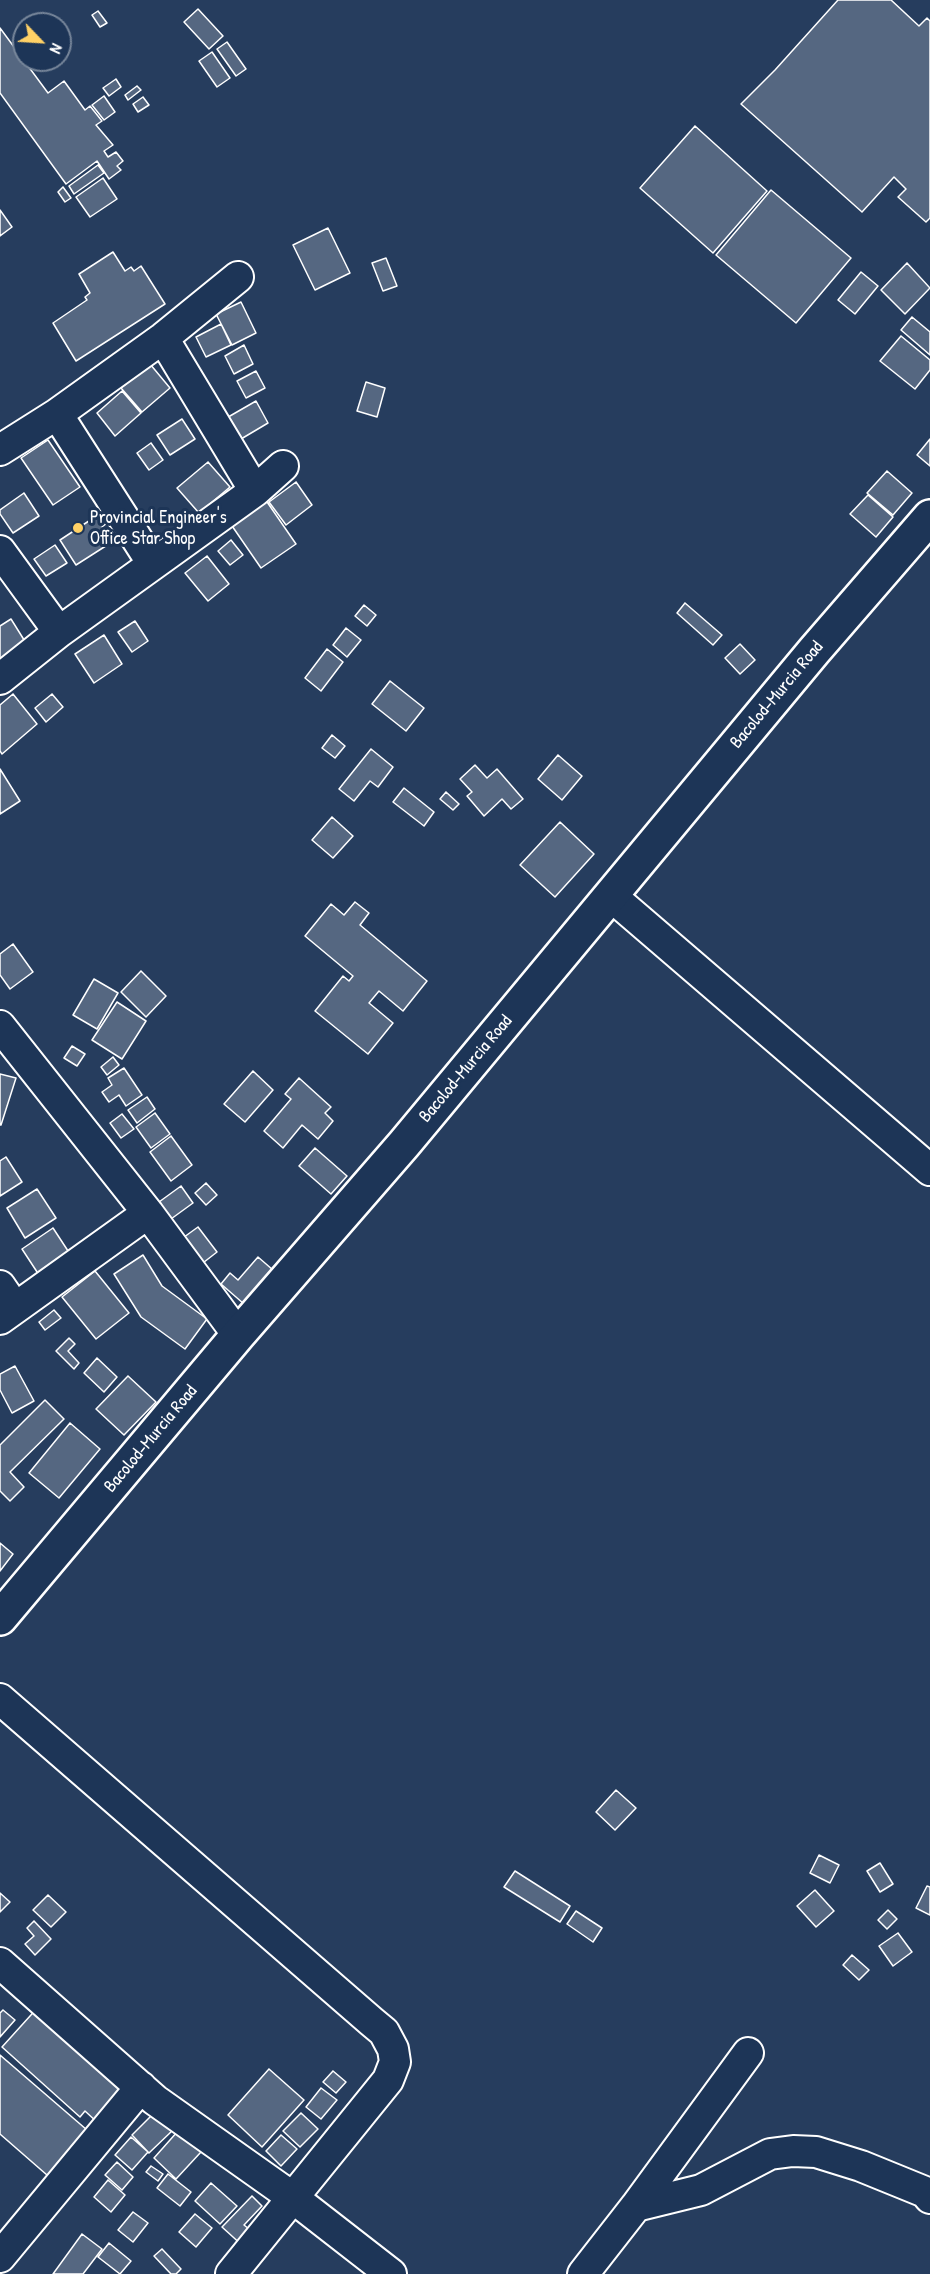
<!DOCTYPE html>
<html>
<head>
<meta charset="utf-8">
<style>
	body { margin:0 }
	#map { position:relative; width:930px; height:2274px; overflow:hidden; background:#263d5e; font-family:"Patrick Hand",sans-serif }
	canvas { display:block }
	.north { position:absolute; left:12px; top:12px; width:60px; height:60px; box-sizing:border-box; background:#1d3557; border:2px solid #77869a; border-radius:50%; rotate:115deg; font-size:16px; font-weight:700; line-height:24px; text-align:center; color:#fff }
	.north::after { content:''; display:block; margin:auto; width:21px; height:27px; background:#ffd166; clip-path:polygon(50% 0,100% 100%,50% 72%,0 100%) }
</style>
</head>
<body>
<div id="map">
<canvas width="930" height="2274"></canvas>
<div class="north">N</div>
</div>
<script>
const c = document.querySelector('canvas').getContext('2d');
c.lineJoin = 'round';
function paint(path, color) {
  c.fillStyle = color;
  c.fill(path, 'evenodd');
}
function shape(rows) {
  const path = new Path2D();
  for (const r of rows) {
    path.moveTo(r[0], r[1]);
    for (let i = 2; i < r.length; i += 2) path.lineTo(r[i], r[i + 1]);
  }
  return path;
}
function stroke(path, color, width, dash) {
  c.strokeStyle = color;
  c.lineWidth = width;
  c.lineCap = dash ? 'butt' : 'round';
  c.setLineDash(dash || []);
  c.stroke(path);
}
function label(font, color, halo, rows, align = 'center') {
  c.font = font + ' "Patrick Hand",sans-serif';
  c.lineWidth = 6;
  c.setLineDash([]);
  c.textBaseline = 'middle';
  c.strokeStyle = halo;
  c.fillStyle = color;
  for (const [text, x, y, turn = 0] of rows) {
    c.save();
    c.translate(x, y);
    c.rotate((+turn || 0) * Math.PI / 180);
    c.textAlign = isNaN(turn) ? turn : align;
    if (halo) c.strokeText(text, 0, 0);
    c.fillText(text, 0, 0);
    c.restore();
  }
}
const building = shape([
	[838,0,891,0,919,26,927,18,930,21,930,218,926,222,898,197,906,189,894,177,862,212,741,104,775,70,838,0],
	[198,9,223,36,209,49,184,22,198,9],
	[98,11,107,23,100,27,92,15,98,11],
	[0,28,48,93,64,81,85,110,90,106,102,121,96,125,113,145,104,151,108,157,116,152,123,161,117,166,121,170,109,179,97,161,66,184,0,93,0,28],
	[227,42,246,69,236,76,217,49,227,42],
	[212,52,230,78,217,87,199,61,212,52],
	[116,79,121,87,109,96,103,88,116,79],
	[137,86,141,90,128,100,125,95,137,86],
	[104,96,115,112,104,120,92,105,104,96],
	[143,97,149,105,138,112,133,104,143,97],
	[695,126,767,191,713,253,640,188,695,126],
	[98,165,104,173,74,194,69,186,98,165],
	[103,178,117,199,90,217,76,197,103,178],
	[63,187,71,198,65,202,58,192,63,187],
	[771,190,851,258,796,323,716,255,771,190],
	[0,210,12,227,0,236,0,210],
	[328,228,350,273,315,290,293,245,328,228],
	[113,252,125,271,131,267,134,271,141,266,165,304,76,361,53,323,87,300,85,297,90,293,79,274,113,252],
	[386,258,397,286,383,291,372,263,386,258],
	[907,263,930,288,905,314,881,290,907,263],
	[861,272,878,286,855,314,838,300,861,272],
	[241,302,256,333,232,345,216,314,241,302],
	[912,317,930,332,930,355,901,330,912,317],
	[221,324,231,345,206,357,196,337,221,324],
	[901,336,930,360,930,370,915,389,880,361,901,336],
	[244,345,253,364,234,374,225,356,244,345],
	[150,364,170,388,142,412,121,388,150,364],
	[256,371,265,388,246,398,237,381,256,371],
	[366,382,385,388,377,417,357,411,366,382],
	[122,391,141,413,115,436,97,413,122,391],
	[256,401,268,423,236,442,223,420,256,401],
	[182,419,195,439,170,455,157,435,182,419],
	[930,439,930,466,917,455,930,439],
	[48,440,80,487,53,505,21,458,48,440],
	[151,443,163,460,149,470,137,453,151,443],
	[208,462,230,487,199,513,177,488,208,462],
	[887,471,912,493,893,515,867,493,887,471],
	[296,482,312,505,286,525,269,502,296,482],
	[24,493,39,516,13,533,0,514,0,510,24,493],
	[868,495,893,517,876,537,850,514,868,495],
	[265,499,296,544,261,568,230,523,265,499],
	[101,513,107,523,102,527,112,542,76,565,60,540,101,513],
	[231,540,243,555,230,565,218,551,231,540],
	[55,545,67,563,46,576,34,559,55,545],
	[207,556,229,584,208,601,185,573,207,556],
	[685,603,722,635,713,645,677,613,685,603],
	[364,605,376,615,367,626,355,616,364,605],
	[11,619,26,643,0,661,0,626,11,619],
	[135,621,148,641,132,652,118,632,135,621],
	[346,628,361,640,347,657,333,645,346,628],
	[104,635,122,664,94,683,75,654,104,635],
	[740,644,755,660,740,674,725,658,740,644],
	[327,649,343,662,321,691,305,678,327,649],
	[390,681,424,708,406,731,372,704,390,681],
	[13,694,37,724,2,754,0,751,0,705,13,694],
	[52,694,63,707,46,722,35,708,52,694],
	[332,735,345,746,335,758,322,748,332,735],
	[371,749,393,767,378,787,370,781,354,801,339,789,371,749],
	[558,755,582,776,562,800,538,779,558,755],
	[475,765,487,778,497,769,523,799,511,809,502,799,484,816,467,796,472,792,460,779,475,765],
	[0,769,20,801,0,814,0,769],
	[404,788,434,812,424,826,393,802,404,788],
	[446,792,459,804,453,810,440,799,446,792],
	[332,817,353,836,333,858,312,840,332,817],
	[560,822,594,854,555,897,520,865,560,822],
	[355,902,369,913,360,925,427,981,403,1011,379,991,369,1003,393,1023,368,1054,315,1011,343,976,349,981,353,976,305,936,331,904,344,915,355,902],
	[13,944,33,972,10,989,0,975,0,954,13,944],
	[141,971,166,996,146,1017,121,992,141,971],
	[94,979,118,993,97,1029,73,1015,94,979],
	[117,1002,146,1021,122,1059,92,1040,117,1002],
	[72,1046,85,1054,77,1066,64,1058,72,1046],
	[113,1057,119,1065,107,1075,101,1067,113,1057],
	[124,1068,142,1095,126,1106,119,1095,109,1102,102,1092,112,1085,108,1078,124,1068],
	[253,1071,273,1090,245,1122,224,1104,253,1071],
	[0,1074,16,1078,1,1125,0,1125,0,1074],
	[299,1078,331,1107,325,1113,333,1121,318,1139,302,1125,283,1148,264,1131,291,1099,285,1094,299,1078],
	[147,1097,155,1109,137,1123,128,1110,147,1097],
	[155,1113,170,1134,151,1148,136,1127,155,1113],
	[122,1114,134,1129,121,1138,110,1123,122,1114],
	[171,1136,192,1165,171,1181,150,1152,171,1136],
	[315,1148,347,1176,331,1194,299,1166,315,1148],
	[6,1157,22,1182,0,1196,0,1161,6,1157],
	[206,1183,217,1195,206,1205,195,1193,206,1183],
	[181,1186,193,1203,171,1219,159,1202,181,1186],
	[37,1189,56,1218,25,1238,7,1208,37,1189],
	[198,1227,217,1252,199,1266,180,1240,198,1227],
	[53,1228,72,1257,41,1278,22,1249,53,1228],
	[143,1255,162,1286,207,1319,185,1349,141,1317,114,1274,143,1255],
	[258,1257,273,1270,244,1304,221,1284,230,1273,238,1280,258,1257],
	[95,1271,129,1313,96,1339,62,1297,95,1271],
	[54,1310,61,1318,45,1330,39,1322,54,1310],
	[69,1338,75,1344,68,1351,79,1363,74,1369,56,1351,69,1338],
	[97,1358,117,1377,104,1392,84,1373,97,1358],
	[15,1366,34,1401,12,1413,0,1390,0,1374,15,1366],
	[128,1376,156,1402,124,1435,96,1409,128,1376],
	[45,1400,64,1419,10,1472,24,1487,10,1501,0,1491,0,1445,45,1400],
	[70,1423,100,1449,59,1498,29,1473,70,1423],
	[0,1543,13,1554,0,1571,0,1543],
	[616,1790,636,1808,615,1830,596,1812,616,1790],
	[819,1855,839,1865,830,1883,810,1873,819,1855],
	[880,1863,893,1884,880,1892,867,1871,880,1863],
	[515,1871,570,1906,560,1922,504,1887,515,1871],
	[927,1886,930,1887,930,1915,916,1908,927,1886],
	[815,1890,834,1911,816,1927,797,1906,815,1890],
	[0,1893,10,1902,0,1912,0,1893],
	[48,1895,66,1912,51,1927,33,1910,48,1895],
	[888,1910,897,1919,887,1929,878,1920,888,1910],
	[576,1911,602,1928,593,1942,567,1924,576,1911],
	[34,1921,51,1939,35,1955,25,1944,34,1936,27,1928,34,1921],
	[898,1933,912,1952,893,1966,879,1946,898,1933],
	[852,1955,869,1970,859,1980,843,1965,852,1955],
	[40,2005,131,2086,98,2123,85,2111,80,2117,2,2047,40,2005],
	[3,2010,15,2020,0,2037,0,2013,3,2010],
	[0,2055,94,2136,55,2182,0,2134,0,2055],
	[269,2069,304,2100,262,2147,228,2115,269,2069],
	[333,2071,346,2082,336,2093,323,2082,333,2071],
	[321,2088,337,2100,321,2119,306,2107,321,2088],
	[155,2112,173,2130,149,2153,132,2135,155,2112],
	[301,2113,318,2129,300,2147,283,2131,301,2113],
	[178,2131,201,2152,176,2179,154,2158,178,2131],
	[281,2135,297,2149,281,2166,266,2151,281,2135],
	[131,2137,148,2152,132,2170,115,2155,131,2137],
	[117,2162,133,2177,122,2190,105,2175,117,2162],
	[151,2166,163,2174,158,2181,146,2172,151,2166],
	[168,2174,191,2192,180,2206,157,2188,168,2174],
	[108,2180,125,2195,111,2212,94,2197,108,2180],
	[211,2183,237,2206,220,2224,195,2201,211,2183],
	[252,2196,262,2206,244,2225,249,2229,244,2247,222,2227,252,2196],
	[133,2212,148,2223,133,2242,118,2230,133,2212],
	[195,2214,212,2228,196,2247,179,2232,195,2214],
	[82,2234,102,2249,83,2274,53,2274,82,2234],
	[109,2243,131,2261,120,2274,98,2257,109,2243],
	[162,2249,181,2269,176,2274,171,2274,154,2256,162,2249]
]);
const minor = shape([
	[163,338,255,491],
	[57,414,153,564],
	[0,450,57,414,163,338,238,277],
	[0,551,59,632],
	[0,679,59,632,255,491,283,466],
	[610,895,930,1170],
	[0,1026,148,1213,238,1335],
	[0,1286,15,1308],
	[0,1319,148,1213],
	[0,1699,372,2022,384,2032,393,2049,395,2062,388,2080,231,2274],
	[0,1963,155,2100,292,2197,391,2274],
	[636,2206,701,2190,770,2154,793,2151,816,2152,861,2166,925,2192,930,2198],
	[0,2257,141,2087],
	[583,2274,636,2206,748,2053]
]);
const major = shape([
	[0,1618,238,1335,404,1144,814,651,930,517]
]);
const markers = [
	[78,528,6,"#ffd166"]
];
const poiNames = [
	["Provincial Engineer's",90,518],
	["Office Star Shop",90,539]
];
const streetNames = [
	["Bacolod-Murcia Road",777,695,-50],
	["Bacolod-Murcia Road",466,1069,-50],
	["Bacolod-Murcia Road",151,1439,-50]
];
paint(building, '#556781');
stroke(building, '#fff', 1.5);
stroke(minor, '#fff', 34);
stroke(major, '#fff', 38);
stroke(minor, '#1d3557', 30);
stroke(major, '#1d3557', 33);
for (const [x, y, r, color] of markers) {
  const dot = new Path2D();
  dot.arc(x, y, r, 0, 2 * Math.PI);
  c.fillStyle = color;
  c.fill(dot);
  stroke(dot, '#1d3557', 2);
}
label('18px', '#fff', '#1d3557', poiNames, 'left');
label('18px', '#fff', '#1d3557', streetNames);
</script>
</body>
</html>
